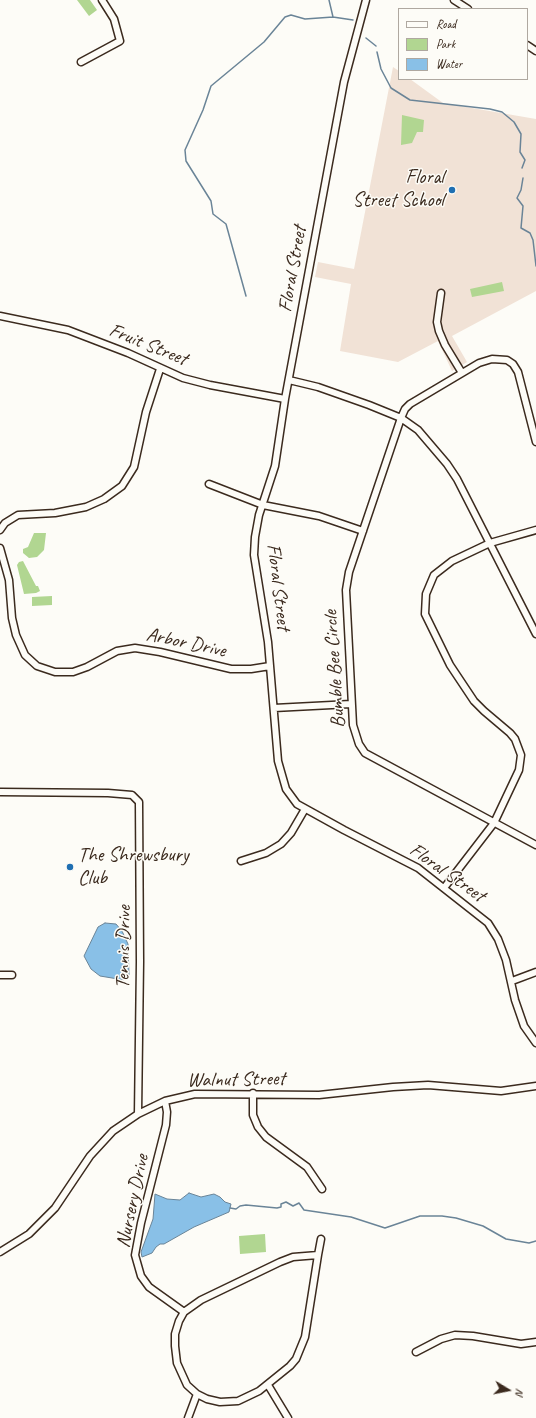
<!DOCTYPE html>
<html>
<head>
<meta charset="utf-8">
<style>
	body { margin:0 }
	#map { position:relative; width:536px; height:1418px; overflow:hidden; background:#fdfcf7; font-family:Caveat,sans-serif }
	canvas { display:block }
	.legend { position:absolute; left:398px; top:8px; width:130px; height:72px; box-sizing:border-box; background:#fdfcf7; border:1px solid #afa8a0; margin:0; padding:5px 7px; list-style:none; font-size:12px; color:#3b2a1e }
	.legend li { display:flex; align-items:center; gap:8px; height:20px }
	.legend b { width:20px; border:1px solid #afa8a0 }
	.north { position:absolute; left:488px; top:1370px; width:40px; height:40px; -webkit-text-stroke:3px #fdfcf7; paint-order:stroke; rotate:100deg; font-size:11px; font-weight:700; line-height:16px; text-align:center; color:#3b2a1e }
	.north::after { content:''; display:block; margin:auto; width:14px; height:18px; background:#3b2a1e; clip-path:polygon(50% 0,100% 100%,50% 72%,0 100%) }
</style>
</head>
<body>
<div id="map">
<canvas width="536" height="1418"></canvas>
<ul class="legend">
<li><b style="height:5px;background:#fdfcf7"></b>Road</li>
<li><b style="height:11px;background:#b1d691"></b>Park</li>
<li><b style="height:11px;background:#89c0e7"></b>Water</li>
</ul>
<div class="north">N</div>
</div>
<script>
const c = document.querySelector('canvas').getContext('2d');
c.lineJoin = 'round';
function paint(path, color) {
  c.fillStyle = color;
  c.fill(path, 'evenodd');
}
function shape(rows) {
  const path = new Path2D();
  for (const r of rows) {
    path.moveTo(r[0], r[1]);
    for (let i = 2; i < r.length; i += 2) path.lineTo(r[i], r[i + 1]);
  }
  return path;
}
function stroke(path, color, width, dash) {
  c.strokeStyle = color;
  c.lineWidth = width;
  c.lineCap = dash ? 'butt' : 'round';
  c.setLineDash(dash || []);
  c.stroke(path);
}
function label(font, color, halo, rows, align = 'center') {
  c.font = font + ' Caveat,sans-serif';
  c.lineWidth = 3;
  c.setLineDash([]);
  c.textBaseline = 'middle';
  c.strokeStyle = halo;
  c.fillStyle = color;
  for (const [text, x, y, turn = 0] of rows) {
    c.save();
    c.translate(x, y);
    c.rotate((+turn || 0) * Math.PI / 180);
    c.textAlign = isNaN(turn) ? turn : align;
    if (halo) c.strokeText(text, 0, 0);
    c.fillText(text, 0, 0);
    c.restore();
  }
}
const built = shape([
	[393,67,399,71,399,79,410,79,443,103,536,119,536,291,452,336,467,362,452,371,438,341,398,362,340,351,351,284,315,277,318,262,354,269]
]);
const green = shape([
	[77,0,90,0,97,10,89,16],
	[402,115,424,120,423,132,417,132,412,143,401,145],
	[502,282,504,291,472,297,470,289],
	[34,533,46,533,44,550,37,557,29,558,23,553,23,549,28,547],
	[23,561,36,586,38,586,40,591,36,593,24,594,17,565,19,562],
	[52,596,52,605,32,606,32,597],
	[265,1234,266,1252,240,1254,239,1236]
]);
const water = shape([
	[105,923,116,924,122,931,128,944,129,975,124,980,100,976,91,969,84,956,98,927,105,923],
	[189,1193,201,1197,214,1194,220,1197,225,1202,231,1204,229,1212,194,1227,164,1244,160,1244,156,1247,152,1253,142,1257,141,1252,153,1219,155,1194,167,1199,180,1200,189,1193]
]);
const stream = shape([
	[329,0,333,17,353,20],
	[366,38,376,46],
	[377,52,381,69,391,88,410,100,490,109,502,112,514,122,521,134,520,152,525,160,522,168],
	[523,178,521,190,517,198,523,206,521,228,530,233,533,240,536,266],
	[246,296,226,224,213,214,211,201,186,161,185,150,203,110,211,86,264,42,285,17,291,15,305,19,333,17],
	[230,1208,236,1209,240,1206,246,1205,277,1208,281,1207,281,1204,286,1202,293,1206,299,1203,304,1210,351,1217,385,1228,420,1216,442,1216,456,1218,483,1226,506,1239,529,1243,536,1241]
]);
const minor = shape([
	[366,0,344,82,285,399,275,466,259,515,255,537,254,555,268,642,278,761,286,789,297,804,344,830,418,868,488,923,498,939,506,960,515,1000,524,1026,536,1043],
	[454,0,468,9],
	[527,45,536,51],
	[81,62,120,41,114,19,102,0],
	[441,293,437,322,439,331,445,345,462,373],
	[0,316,68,330,128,353,183,378,210,385,285,399],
	[289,380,318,387,369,405,401,418,418,430,447,464,457,479,536,634],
	[536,442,518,372,513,364,507,360,492,359,479,363,410,404,405,409,401,418,349,572,346,590,353,725,359,744,365,753,536,845],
	[209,484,263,505,319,516,363,531],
	[0,530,5,523,18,515,55,513,86,507,104,499,122,486,134,467,146,412,160,369],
	[0,548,9,580,12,618,16,635,25,655,37,666,55,672,73,672,87,667,117,651,135,648,160,652,231,669,251,669,270,666],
	[274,708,351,704],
	[0,792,108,793,132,795,139,802,140,962,138,1114],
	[241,861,266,853,281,844,291,833,305,809],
	[444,888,494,823,519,770,521,755,515,739,510,733,484,711,474,701,450,665,425,614,426,594,434,575,452,561,490,543,536,530],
	[0,975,12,975],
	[512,981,536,972],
	[253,1093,253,1115,258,1127,266,1137,307,1167,322,1189],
	[165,1101,167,1112,166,1125,141,1223,135,1255,141,1276,149,1287,184,1312],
	[0,1252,29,1234,55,1208,90,1156,113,1131,138,1114,165,1101,195,1094,319,1095,393,1087,428,1085,501,1091,536,1086],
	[318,1255,305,1337,296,1359,290,1366,259,1391,238,1401,220,1402,207,1399,197,1394,187,1385,177,1363,175,1346,175,1334,179,1321,184,1312,201,1300,280,1262,293,1257,318,1255],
	[318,1255,321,1239],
	[416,1352,441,1339,455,1335,473,1336,521,1344,536,1342],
	[268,1385,288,1418],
	[188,1418,197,1394]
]);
const markers = [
	[452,190,4,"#1f6fb2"],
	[70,867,4,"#1f6fb2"]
];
const poiNames = [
	["Floral",444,178],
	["Street School",444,201],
	["The Shrewsbury",78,856,"left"],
	["Club",78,879,"left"]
];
const streetNames = [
	["Floral Street",293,269,-80],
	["Fruit Street",148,345,22],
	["Floral Street",278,587,83],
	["Arbor Drive",186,643,12],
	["Bumble Bee Circle",335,669,-94],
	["Floral Street",447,873,35],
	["Tennis Drive",124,947,-89],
	["Walnut Street",236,1080,-1],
	["Nursery Drive",133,1201,-78]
];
paint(built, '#f1e2d6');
paint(green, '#b1d691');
paint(water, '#89c0e7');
stroke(water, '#6a8497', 1);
stroke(stream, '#6a8497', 1.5);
stroke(minor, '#3b2a1e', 9);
stroke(minor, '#fdfcf7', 6);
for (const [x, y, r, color] of markers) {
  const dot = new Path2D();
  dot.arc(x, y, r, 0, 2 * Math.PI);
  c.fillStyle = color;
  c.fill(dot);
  stroke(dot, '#fdfcf7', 1.5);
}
label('20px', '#3b2a1e', '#fdfcf7', poiNames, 'right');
label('20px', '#3b2a1e', '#fdfcf7', streetNames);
</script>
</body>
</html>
